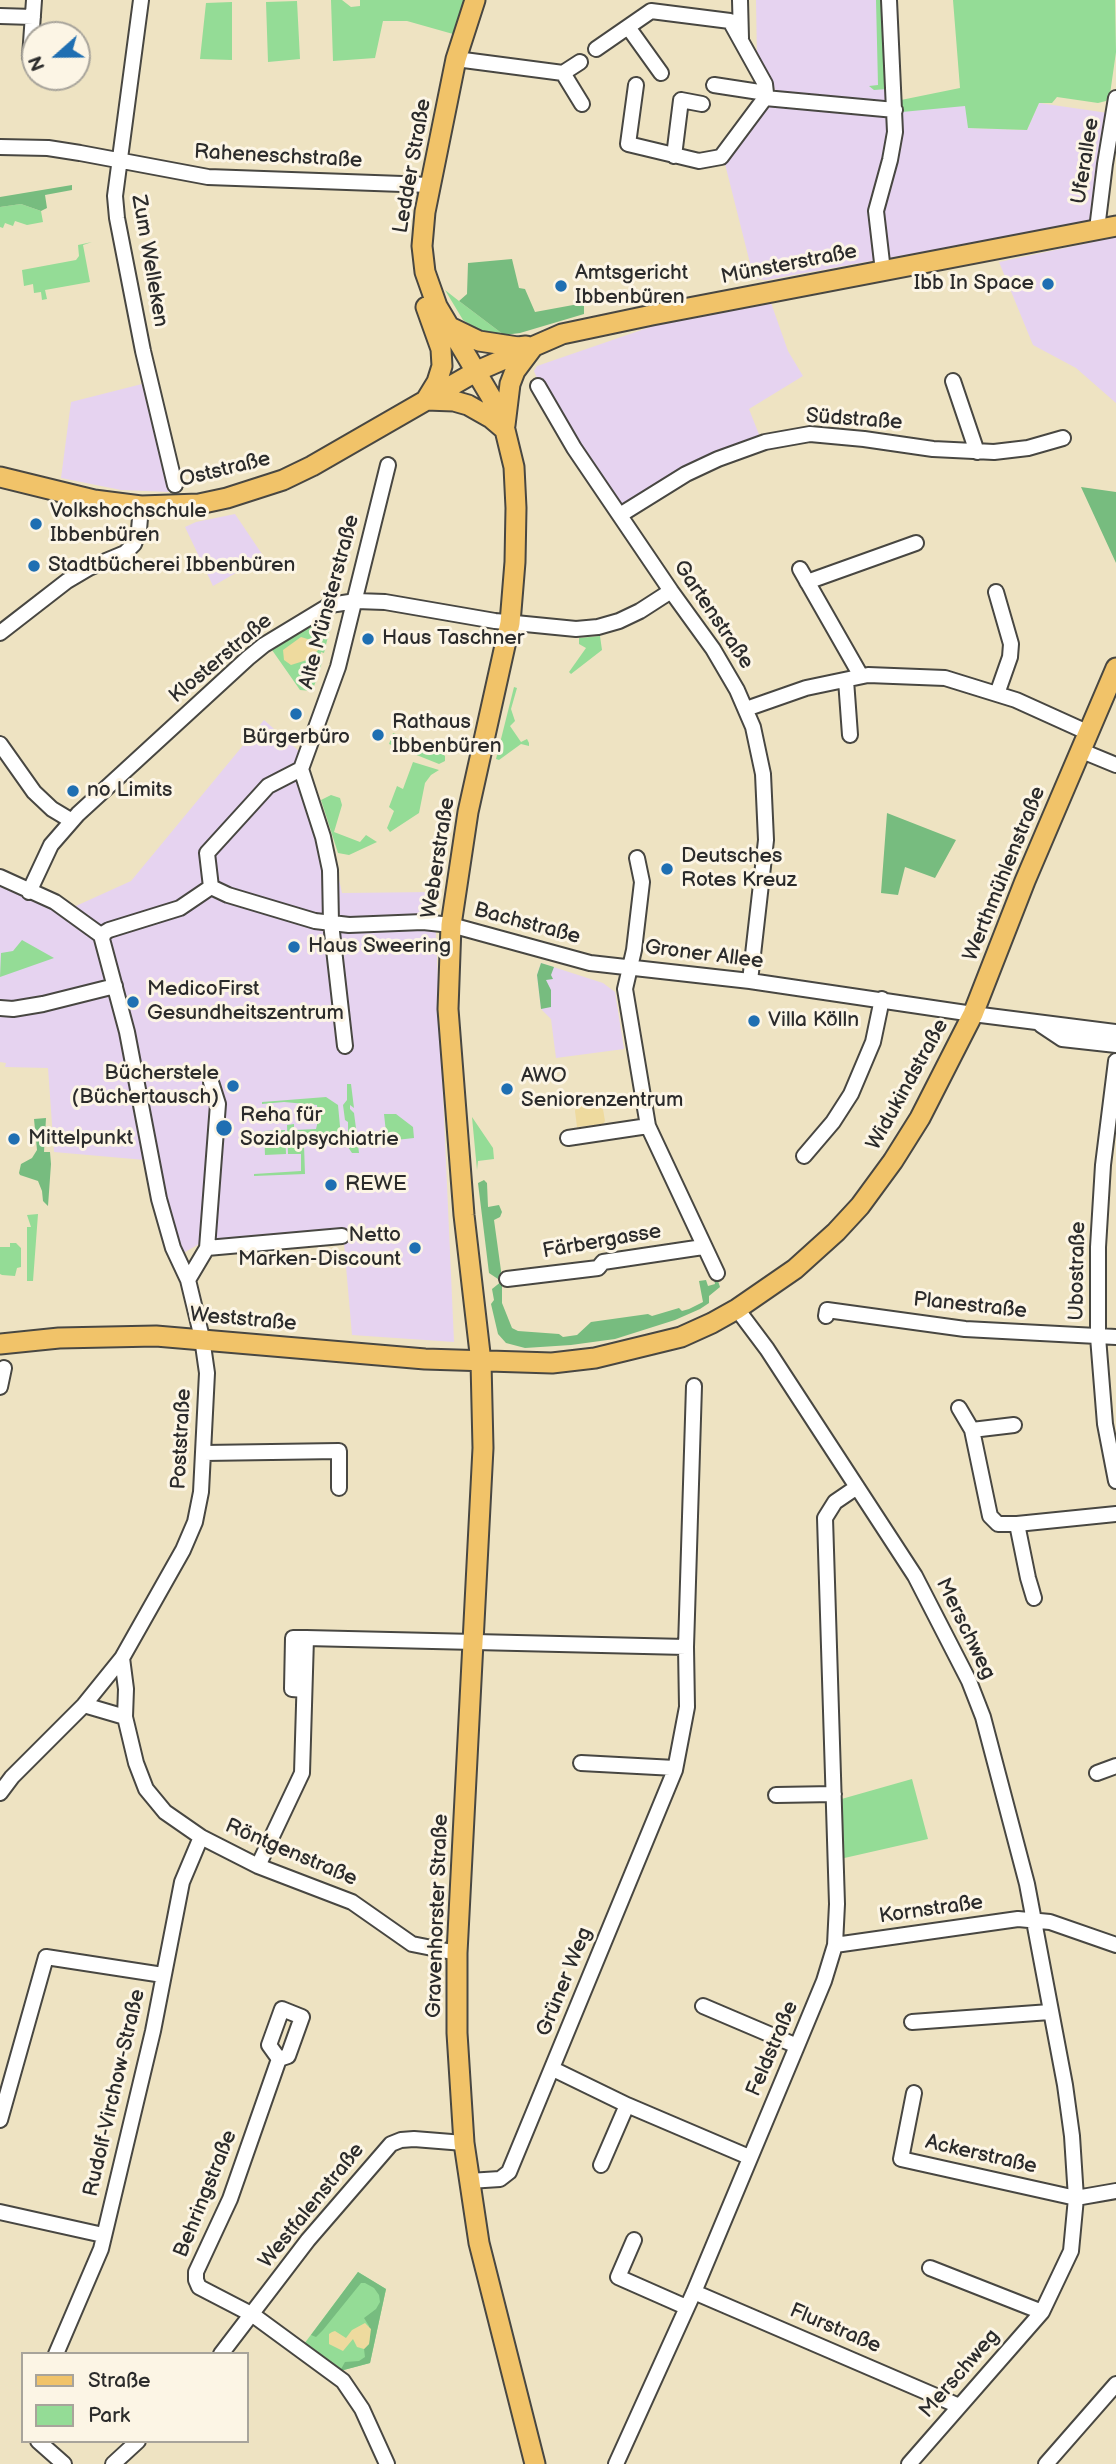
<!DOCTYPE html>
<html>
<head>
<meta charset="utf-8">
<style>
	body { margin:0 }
	#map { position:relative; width:1116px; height:2464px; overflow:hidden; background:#eee3c2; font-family:"Balsamiq Sans",sans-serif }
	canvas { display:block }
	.legend { position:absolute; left:21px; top:2352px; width:228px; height:91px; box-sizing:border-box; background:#fcf5e5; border:2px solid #a8a49b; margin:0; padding:9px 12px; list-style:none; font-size:21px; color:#2b2b2b }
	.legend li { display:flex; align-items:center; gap:14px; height:35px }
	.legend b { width:35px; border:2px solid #a8a49b }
	.north { position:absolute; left:21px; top:21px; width:70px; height:70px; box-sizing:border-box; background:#fcf5e5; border:2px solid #a8a49b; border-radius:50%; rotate:249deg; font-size:19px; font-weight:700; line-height:28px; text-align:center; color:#2b2b2b }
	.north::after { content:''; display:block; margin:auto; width:24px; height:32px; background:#1f6fb2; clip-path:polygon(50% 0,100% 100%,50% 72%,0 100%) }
</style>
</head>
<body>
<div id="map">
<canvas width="1116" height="2464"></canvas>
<ul class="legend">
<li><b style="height:9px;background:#f1c369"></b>Straße</li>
<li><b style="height:19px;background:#94dc96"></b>Park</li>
</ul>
<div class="north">N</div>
</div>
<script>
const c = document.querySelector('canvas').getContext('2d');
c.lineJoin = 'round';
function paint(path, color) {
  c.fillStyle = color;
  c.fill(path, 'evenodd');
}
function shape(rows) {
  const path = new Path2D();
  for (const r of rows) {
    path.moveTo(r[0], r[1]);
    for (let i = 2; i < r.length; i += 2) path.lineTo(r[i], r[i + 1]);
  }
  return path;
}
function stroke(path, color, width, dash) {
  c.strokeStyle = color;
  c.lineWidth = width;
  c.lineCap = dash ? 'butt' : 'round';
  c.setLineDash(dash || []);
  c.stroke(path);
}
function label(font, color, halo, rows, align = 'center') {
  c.font = font + ' "Balsamiq Sans",sans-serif';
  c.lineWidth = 6;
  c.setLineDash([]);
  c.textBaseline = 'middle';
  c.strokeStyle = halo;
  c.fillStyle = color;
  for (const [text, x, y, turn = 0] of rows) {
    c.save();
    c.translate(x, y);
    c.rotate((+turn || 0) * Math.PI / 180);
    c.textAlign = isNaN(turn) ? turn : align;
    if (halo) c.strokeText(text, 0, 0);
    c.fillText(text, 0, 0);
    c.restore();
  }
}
const built = shape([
	[756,0,882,0,889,105,902,108,967,98,968,128,1027,130,1039,103,1108,113,1093,221,766,280,754,279,725,164,769,106,776,91,760,60,757,60],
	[1116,237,1116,403,1076,368,1033,345,999,262],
	[770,300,788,351,803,376,749,409,760,437,683,468,619,506,536,376,534,371,537,366,656,325],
	[142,384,169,492,121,490,61,478,71,402],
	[235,514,264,557,213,586,185,527,196,522],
	[264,720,301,753,326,821,342,893,434,892,454,1342,352,1335,343,1232,201,1243,171,1260,145,1160,54,1152,48,1068,5,1067,6,1063,0,1062,0,879,67,910,131,881],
	[541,963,603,983,615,992,624,1049,556,1058,551,1019,541,1009,537,975]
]);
const green = shape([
	[331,0,342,0,351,7,360,6,360,0,464,0,453,34,407,21,383,21,375,58,333,61],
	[876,0,883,0,887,89,874,90,869,86,878,85],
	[953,0,1115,0,1116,52,1110,94,1106,101,1098,103,1057,97,1052,103,1039,103,1027,130,968,128,965,106,902,112,901,100,960,88],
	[297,1,300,59,268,62,266,2],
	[232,2,232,60,200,59,206,3],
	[21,204,41,211,43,222,27,225,15,221,13,226,5,223,3,228,0,227,0,207],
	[92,242,83,245,90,282,45,290,47,299,42,300,41,292,34,293,33,284,24,286,22,270,76,260,79,256,78,245],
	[445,290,459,301,504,335,480,331,463,320],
	[329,615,332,620,324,653,321,652,320,658,323,659,320,669,317,669,316,675,318,676,312,691,300,690,272,650],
	[600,636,602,650,571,674,569,672,586,648,579,644,579,638],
	[514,687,517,688,511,709,515,721,510,726,521,742,527,739,529,743,529,746,521,744,499,760,496,759],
	[393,733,440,751,445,756,445,761,439,764,389,744],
	[413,762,439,770,431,775,425,783,419,813,390,832,387,828,394,811,389,807,397,786,403,789],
	[331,795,340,798,342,805,334,832,360,842,366,835,377,842,349,855,338,853,321,800],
	[22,940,54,958,0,977,1,953,13,951],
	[347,1084,351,1084,354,1108,350,1105,350,1109,354,1113,357,1136,352,1134,354,1145,358,1145,359,1153,352,1153,348,1147,348,1122,345,1120,343,1105,347,1100],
	[326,1097,338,1105,341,1137,310,1140,309,1144,304,1145,305,1174,254,1176,254,1174,301,1171,301,1154,288,1154,287,1125,294,1124,294,1130,316,1129,318,1121,317,1105,284,1102,262,1104,262,1102],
	[384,1114,396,1114,413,1127,414,1138,387,1141],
	[472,1117,493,1148,494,1159,478,1161,477,1170],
	[285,1130,286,1154,265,1155,264,1131],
	[38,1214,33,1281,27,1281,27,1227,31,1227,27,1215],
	[10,1243,16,1243,21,1248,21,1267,17,1268,15,1276,2,1275,0,1274,0,1247,10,1247],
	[912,1779,928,1839,840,1859,838,1800],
	[358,2272,386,2289,370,2363,340,2371,304,2344]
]);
const forest = shape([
	[72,185,72,190,45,195,47,208,41,211,21,204,0,207,0,197],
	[512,259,519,288,525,289,535,312,584,303,584,314,520,333,504,335,459,301,467,294,468,263],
	[1081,487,1116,492,1116,563],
	[887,813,956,840,935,878,905,867,898,895,881,893],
	[541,963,554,967,551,975,553,979,546,980,551,990,551,1007,541,1009,537,975],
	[46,1118,44,1152,50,1152,51,1164,48,1206,43,1201,42,1191,38,1181,20,1175,19,1173,21,1164,32,1158,37,1150,34,1119],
	[484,1180,487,1183,488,1207,499,1205,502,1212,500,1217,494,1220,502,1278,498,1279,489,1273,478,1183],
	[713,1274,716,1275,720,1287,709,1296,709,1303,700,1309,675,1320,615,1339,571,1345,525,1348,506,1343,498,1334,491,1304,494,1300,492,1289,502,1281,502,1303,512,1328,518,1331,559,1334,563,1337,577,1335,591,1322,648,1314,652,1316,679,1308,682,1311,689,1309,703,1302,699,1281,706,1280,708,1286,715,1284],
	[358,2272,386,2289,370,2363,340,2371,345,2362,359,2361,365,2357,364,2349,369,2344,370,2335,369,2326,364,2318,376,2309,380,2302,379,2295,374,2288,365,2283,361,2283,323,2330,316,2337,311,2335]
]);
const sand = shape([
	[301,637,317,642,319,649,310,659,291,665,284,660,283,650],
	[602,1103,605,1121,603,1124,577,1127,575,1111,576,1107],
	[365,2323,371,2329,369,2344,364,2349,357,2347,353,2339,343,2351,329,2344,329,2334,332,2332,335,2331,346,2338,352,2330]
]);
const minor = shape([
	[141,0,115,196,117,218,143,351,175,485],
	[740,0,741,38],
	[0,16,33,17],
	[628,27,661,73],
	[596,49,651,11,730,21,765,84,766,93,765,98,721,157,699,161,628,144,636,85],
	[30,57,34,0],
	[456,59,563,73,580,62],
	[563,73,582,104],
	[714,85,766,93],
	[765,98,895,110],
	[0,147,48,148,80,153,208,177,430,185],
	[674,156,681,100,702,104],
	[1097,229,1105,164,1116,98],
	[883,271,876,211,890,160,895,132,889,0],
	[953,381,977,452],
	[538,386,574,448,671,591,713,649,737,690,753,727,763,774,766,840,750,981],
	[620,515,686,474,718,459,765,442,810,434,864,439,933,449,994,452,1028,448,1063,438],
	[800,569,861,676],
	[807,582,916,543],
	[996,592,1011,644,1010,657,997,694],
	[0,633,67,581,89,568,125,553,134,544,139,530,141,506],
	[846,680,850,735],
	[746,709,806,688,868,675,945,678,1016,700,1089,733],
	[0,744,34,792,52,809,72,821],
	[1082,751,1116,765],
	[301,769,323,837,330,870,331,923,345,1046],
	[637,858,642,882,634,950,625,989,648,1126,717,1273],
	[0,877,55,902,102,936],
	[211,887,228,895,315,921,349,925,423,922,451,925,590,963,750,981,973,1014,1116,1032],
	[211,887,207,853,268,786,301,769,338,667,388,465],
	[29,892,51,845,78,814,248,658,264,645,330,605,356,601,385,602,495,621,576,629,598,627,619,621,640,611,671,591],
	[0,1008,13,1009,43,1004,115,986],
	[1041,1025,1062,1039,1116,1045],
	[1116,1061,1103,1165,1098,1247,1098,1337,1105,1424,1116,1481],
	[568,1138,648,1126],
	[804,1156,833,1122,851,1094,873,1042,882,999],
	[207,1248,342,1236],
	[507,1279,598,1268,603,1262,703,1247],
	[188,1280,207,1248,218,1104,211,1082],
	[737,1309,767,1349,915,1576,969,1681,983,1717,1027,1884,1065,2085,1072,2136,1076,2198,1071,2251,1042,2312,909,2464],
	[826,1316,827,1310,965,1329,1116,1337],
	[0,1387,4,1368],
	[959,1408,972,1430,990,1516,998,1524,1017,1524,1116,1514],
	[972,1430,1014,1425],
	[204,1453,339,1451,339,1488],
	[1017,1524,1028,1578,1034,1598],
	[122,1658,126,1689,125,1717,136,1763,146,1789,165,1812,201,1837,258,1866,352,1902,412,1944,457,1953],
	[304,1690,292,1689,293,1638,306,1638],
	[84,1705,125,1717],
	[581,1763,675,1768],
	[1097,1773,1116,1766],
	[0,1793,12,1777,84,1705,122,1658,183,1550,195,1522,201,1492,207,1373,202,1338,188,1280,173,1248,159,1199,127,1032,102,939,104,933,109,930,180,908,211,887],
	[776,1795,834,1794],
	[258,1866,302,1773,306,1638,686,1647],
	[835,1945,1018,1919,1050,1922,1116,1945],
	[703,2006,797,2046],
	[912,2022,1050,2012],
	[279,2059,269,2045,282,2009,302,2017,288,2056,279,2059,230,2199,196,2272,196,2280,199,2287,253,2315,343,2381,362,2409,387,2464],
	[553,2069,627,2105,749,2157],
	[914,2093,901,2159,1076,2198,1116,2191],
	[0,2120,46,1957,163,1975],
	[601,2165,627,2105],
	[469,2181,500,2179,509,2172,675,1770,687,1707,686,1647,694,1386],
	[0,2212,103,2235],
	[634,2240,618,2277,686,2307],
	[930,2268,1042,2312],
	[694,2292,959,2406],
	[56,2354,101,2249,153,2031,182,1882,201,1837],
	[221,2354,308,2240,391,2144,401,2140,414,2139,464,2143],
	[38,2441,64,2464],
	[113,2464,138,2441],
	[616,2464,694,2292,797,2046,824,1981,835,1945,837,1904,825,1518,835,1502,857,1487],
	[1046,2464,1116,2384]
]);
const major = shape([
	[475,0,456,59,425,212,422,246,425,272,437,306,491,397,505,430,514,467,516,508,515,562,510,623,468,812,451,925,448,1009,464,1215,481,1362,483,1448,457,1953,457,2033,464,2143,479,2243,535,2464],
	[426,307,441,349,442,366,437,382,426,400],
	[448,326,479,341,518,347,526,346],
	[426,400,454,401,468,405,491,418,504,429],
	[505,425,510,384,515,371,533,347],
	[0,477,94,500,141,506,199,504,227,498,283,480,312,466,477,371,562,334,652,315,1116,226],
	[0,1344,59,1338,156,1336,425,1359,552,1363,595,1358,681,1337,712,1323,737,1309,795,1269,836,1232,860,1206,893,1161,920,1118,973,1014,1025,881,1116,668]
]);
const markers = [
	[1048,284,7,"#1f6fb2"],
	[561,286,7,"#1f6fb2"],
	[36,524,7,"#1f6fb2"],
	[34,566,7,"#1f6fb2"],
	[368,639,7,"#1f6fb2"],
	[296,714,7,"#1f6fb2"],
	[378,735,7,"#1f6fb2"],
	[73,791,7,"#1f6fb2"],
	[667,869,7,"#1f6fb2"],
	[294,947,7,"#1f6fb2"],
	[133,1002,7,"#1f6fb2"],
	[754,1021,7,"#1f6fb2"],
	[233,1086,7,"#1f6fb2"],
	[507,1089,7,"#1f6fb2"],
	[224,1128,9,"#1f6fb2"],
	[14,1139,7,"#1f6fb2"],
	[331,1185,7,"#1f6fb2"],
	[415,1248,7,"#1f6fb2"]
];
const streetNames = [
	["Raheneschstraße",278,157,3],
	["Uferallee",1086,161,-81],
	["Ledder Straße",413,166,-80],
	["Zum Welleken",149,261,80],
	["Münsterstraße",789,265,-11],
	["Südstraße",854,420,4],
	["Oststraße",225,470,-14],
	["Alte Münsterstraße",330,602,-75],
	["Gartenstraße",713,615,56],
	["Klosterstraße",221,659,-40],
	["Weberstraße",439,858,-81],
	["Werthmühlenstraße",1005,874,-68],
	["Bachstraße",527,924,15],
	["Groner Allee",704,955,7],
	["Widukindstraße",908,1085,-61],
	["Färbergasse",602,1242,-10],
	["Ubostraße",1078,1271,-89],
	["Planestraße",970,1306,6],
	["Weststraße",243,1320,5],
	["Poststraße",182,1439,-87],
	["Merschweg",965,1629,64],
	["Röntgenstraße",291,1853,23],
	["Kornstraße",931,1910,-8],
	["Gravenhorster Straße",438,1916,-88],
	["Grüner Weg",565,1982,-68],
	["Feldstraße",773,2049,-67],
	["Rudolf-Virchow-Straße",115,2093,-77],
	["Ackerstraße",981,2155,13],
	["Behringstraße",206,2194,-68],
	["Westfalenstraße",312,2206,-51],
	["Flurstraße",835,2329,23],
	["Merschweg",960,2374,-49]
];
const poiNames = [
	["Amtsgericht",575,274],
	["Ibbenbüren",575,298],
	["Ibb In Space",1034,284,"right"],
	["Volkshochschule",50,512],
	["Ibbenbüren",50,536],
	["Stadtbücherei Ibbenbüren",48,566],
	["Haus Taschner",382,639],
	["Rathaus",392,723],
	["Ibbenbüren",392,747],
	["Bürgerbüro",296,738,"center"],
	["no Limits",87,791],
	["Deutsches",681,857],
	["Rotes Kreuz",681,881],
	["Haus Sweering",308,947],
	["MedicoFirst",147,990],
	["Gesundheitszentrum",147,1014],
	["Villa Kölln",768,1021],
	["Bücherstele",219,1074,"right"],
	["(Büchertausch)",219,1098,"right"],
	["AWO",521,1077],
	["Seniorenzentrum",521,1101],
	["Reha für",240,1116],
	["Sozialpsychiatrie",240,1140],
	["Mittelpunkt",28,1139],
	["REWE",345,1185],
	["Netto",401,1236,"right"],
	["Marken-Discount",401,1260,"right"]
];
paint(built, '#e6d3f0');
paint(green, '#94dc96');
paint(forest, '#77bc7f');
paint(sand, '#eeda9e');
stroke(minor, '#484742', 18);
stroke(major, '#484742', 23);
stroke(minor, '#fff', 14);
stroke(major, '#f1c369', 19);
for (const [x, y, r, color] of markers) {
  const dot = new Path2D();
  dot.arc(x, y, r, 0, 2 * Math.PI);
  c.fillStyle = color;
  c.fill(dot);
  stroke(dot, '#fcf5e5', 2.5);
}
label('21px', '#2b2b2b', '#fcf5e5', streetNames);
label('21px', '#2b2b2b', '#fcf5e5', poiNames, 'left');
</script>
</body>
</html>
